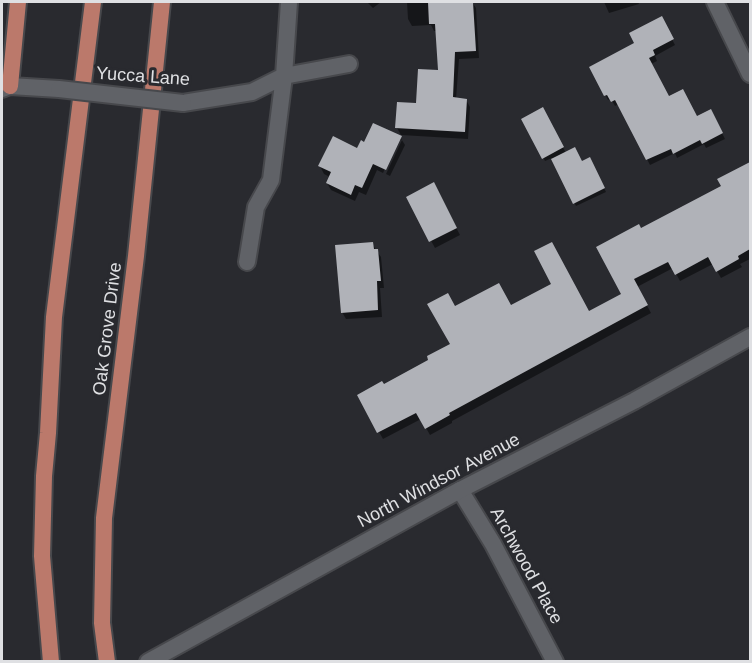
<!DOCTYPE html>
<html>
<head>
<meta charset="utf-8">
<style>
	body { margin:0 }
	#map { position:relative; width:752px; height:663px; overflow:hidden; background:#292a2f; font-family:Helvetica,sans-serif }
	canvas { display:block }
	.frame { position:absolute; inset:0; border:3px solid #dfe0e3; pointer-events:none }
</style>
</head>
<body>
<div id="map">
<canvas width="752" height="663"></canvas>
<div class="frame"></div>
</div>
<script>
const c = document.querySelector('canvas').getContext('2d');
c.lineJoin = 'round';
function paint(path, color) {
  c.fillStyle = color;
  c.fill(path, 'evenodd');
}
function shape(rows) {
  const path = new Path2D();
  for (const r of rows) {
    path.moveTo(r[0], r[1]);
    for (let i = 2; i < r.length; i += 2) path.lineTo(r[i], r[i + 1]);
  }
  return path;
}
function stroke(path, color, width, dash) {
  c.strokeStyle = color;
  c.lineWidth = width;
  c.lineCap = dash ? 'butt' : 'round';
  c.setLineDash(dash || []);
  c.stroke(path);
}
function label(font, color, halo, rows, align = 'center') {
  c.font = font + ' Helvetica,sans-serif';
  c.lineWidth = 6;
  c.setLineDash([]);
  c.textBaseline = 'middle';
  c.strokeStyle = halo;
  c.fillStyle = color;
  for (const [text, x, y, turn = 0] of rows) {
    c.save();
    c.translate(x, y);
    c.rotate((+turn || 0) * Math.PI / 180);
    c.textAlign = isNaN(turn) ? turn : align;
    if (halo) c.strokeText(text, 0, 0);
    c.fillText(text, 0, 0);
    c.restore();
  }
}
const shadow = shape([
	[367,2,381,2,373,8],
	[407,2,472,2,476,8,479,58,459,59,456,99,466,100,470,107,468,139,401,135,397,128,418,104,440,72,437,31,434,31,431,25,412,26,408,19],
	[604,2,638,2,639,4,609,13],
	[661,18,675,45,655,56,657,61,651,64,669,98,697,118,711,111,725,139,706,148,704,144,677,158,675,153,650,165,619,104,615,106,611,99,608,100,591,68,636,43],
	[542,109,566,153,581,163,590,159,606,192,576,206,552,158,545,161,523,119],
	[400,137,405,145,390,176,386,174,402,140,398,140,383,173,377,170,366,195,359,192,355,201,331,190,327,183,330,177,324,174,320,166,358,150,365,144],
	[750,163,750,259,740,264,742,267,721,278,713,264,680,281,673,268,637,287,651,313,452,421,452,423,430,435,421,419,383,439,359,396,383,386,430,360,452,345,455,308,510,307,589,313,623,295,640,230,723,186,719,180],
	[437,191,460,235,435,248,408,198],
	[372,244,381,257,384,288,380,288,382,317,346,319,342,312]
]);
const building = shape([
	[428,2,473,2,476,51,455,52,453,97,467,99,465,132,395,128,397,102,416,103,418,69,438,70,435,24,429,24],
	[662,16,674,39,653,50,655,55,649,58,669,96,683,89,697,116,711,109,723,133,702,144,700,140,673,154,671,149,646,160,615,100,611,102,607,95,604,96,589,67,634,43,629,33],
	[543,107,564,147,542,159,521,119],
	[373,123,402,136,386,170,373,164,362,188,355,185,351,195,326,183,331,172,318,166,333,136,357,148,361,140,364,142],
	[575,147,582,161,590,157,605,188,573,204,551,159],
	[750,162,750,249,738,256,739,259,716,272,708,257,675,275,668,262,634,279,648,305,449,413,450,415,425,429,416,413,377,433,357,395,382,381,384,384,428,360,427,356,450,344,427,304,448,293,455,306,499,283,511,305,551,284,534,251,552,242,589,311,621,294,596,247,639,224,641,228,721,186,717,179],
	[434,182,457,228,429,242,406,197],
	[373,242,374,249,378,249,381,281,377,281,378,310,341,313,335,245]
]);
const minor = shape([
	[715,2,750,74],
	[2,89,10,86,59,89],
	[183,103,252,92,284,76,349,64],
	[247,262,256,207,271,180,284,76,289,2],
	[460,490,493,544,555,662]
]);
const tertiary = shape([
	[148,662,460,490,634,401,750,337]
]);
const primary = shape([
	[10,86,18,2],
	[51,662,42,556,44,476,48,433,54,317,93,2],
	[107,662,102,623,104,518,136,256,162,2]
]);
const minorBridge = shape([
	[59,89,183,103]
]);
const streetNames = [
	["Yucca Lane",143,77,4],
	["Oak Grove Drive",108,329,-83],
	["North Windsor Avenue",439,481,-28],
	["Archwood Place",526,566,61]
];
paint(shadow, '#0007');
paint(building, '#b0b2b8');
stroke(minor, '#47484c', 20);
stroke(tertiary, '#47484c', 20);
stroke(primary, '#47484c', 20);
stroke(minor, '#606267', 16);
stroke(tertiary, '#606267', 16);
stroke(primary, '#bb796b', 16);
stroke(minorBridge, '#47484c', 20, []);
stroke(minorBridge, '#606267', 16);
label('18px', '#dfe0e3', '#292a2f', streetNames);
</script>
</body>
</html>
